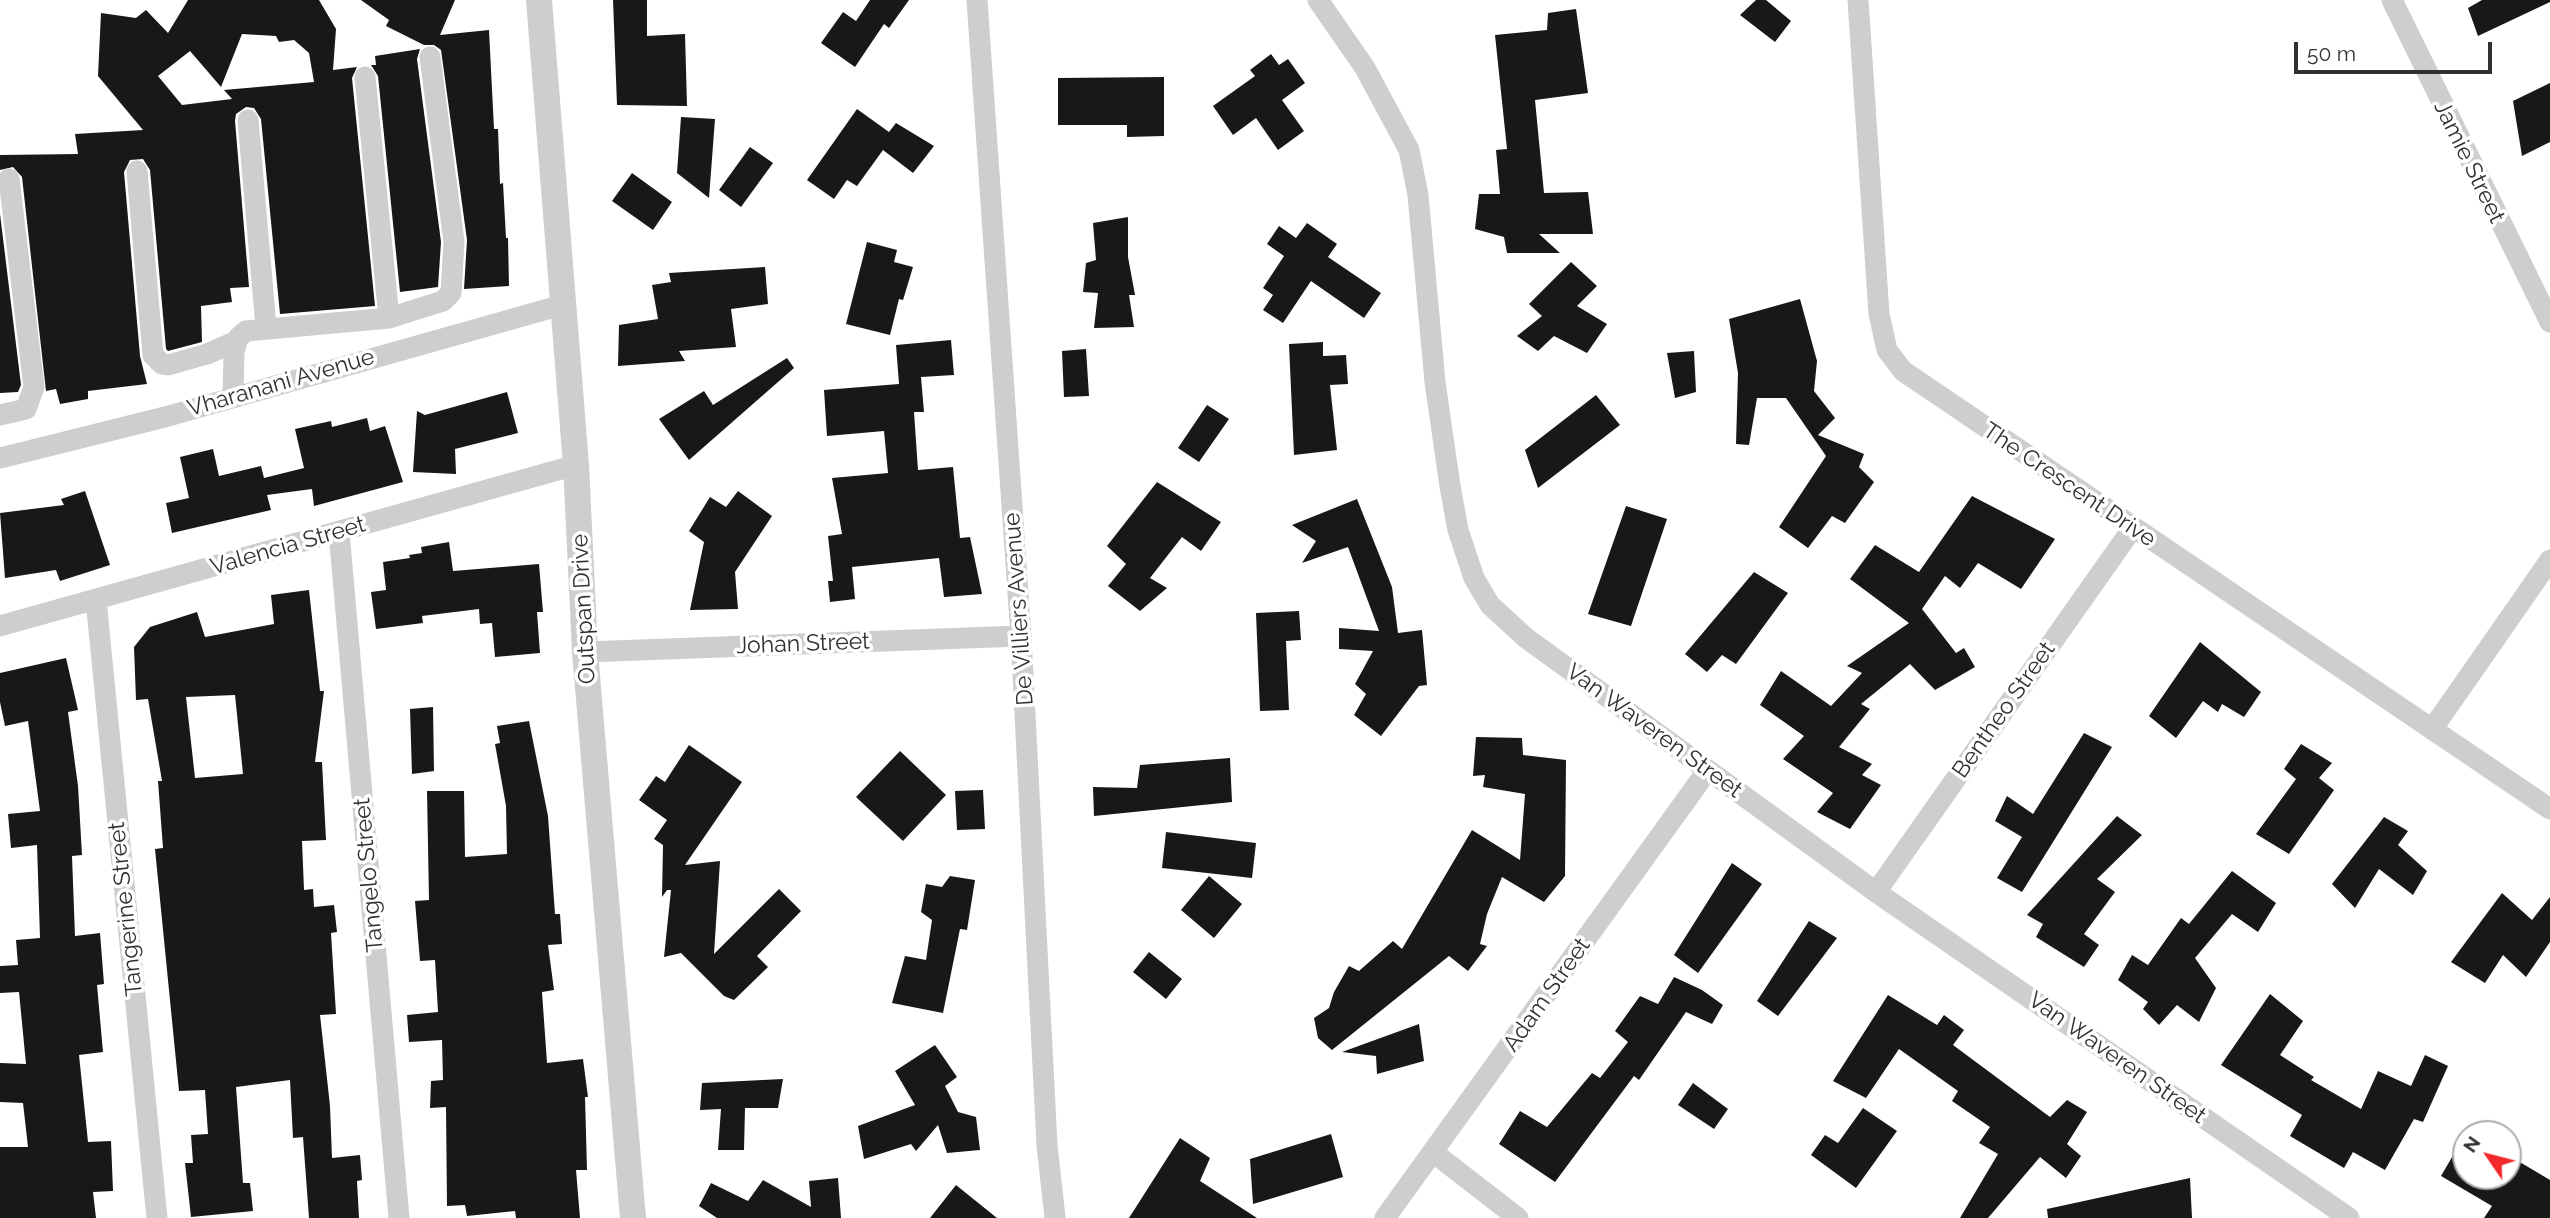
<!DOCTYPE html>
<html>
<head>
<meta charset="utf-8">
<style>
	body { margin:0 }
	#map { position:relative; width:2550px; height:1218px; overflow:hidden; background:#fff; font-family:Raleway,sans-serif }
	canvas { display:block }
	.north { position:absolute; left:2452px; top:1120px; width:70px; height:70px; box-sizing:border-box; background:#fff; border:2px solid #adadad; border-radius:50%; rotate:305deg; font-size:19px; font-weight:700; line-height:28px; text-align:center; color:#313131 }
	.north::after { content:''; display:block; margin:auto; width:24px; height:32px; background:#f2292b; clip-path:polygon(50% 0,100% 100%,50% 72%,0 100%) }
	.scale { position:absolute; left:2294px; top:42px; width:198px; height:32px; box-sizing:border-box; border:4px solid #313131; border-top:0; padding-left:9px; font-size:21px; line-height:24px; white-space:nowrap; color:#313131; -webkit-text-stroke:5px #fff; paint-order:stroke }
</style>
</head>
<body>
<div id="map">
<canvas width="2550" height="1218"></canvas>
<div class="north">N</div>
<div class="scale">50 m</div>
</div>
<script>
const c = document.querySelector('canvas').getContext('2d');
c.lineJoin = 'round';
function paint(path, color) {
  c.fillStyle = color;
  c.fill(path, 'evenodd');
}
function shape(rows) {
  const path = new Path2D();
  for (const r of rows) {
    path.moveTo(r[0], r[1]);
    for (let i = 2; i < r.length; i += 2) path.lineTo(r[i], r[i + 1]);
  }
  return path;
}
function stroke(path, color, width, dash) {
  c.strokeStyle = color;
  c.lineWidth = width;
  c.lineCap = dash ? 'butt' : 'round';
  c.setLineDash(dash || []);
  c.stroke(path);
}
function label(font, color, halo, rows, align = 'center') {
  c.font = font + ' Raleway,sans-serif';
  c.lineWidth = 7;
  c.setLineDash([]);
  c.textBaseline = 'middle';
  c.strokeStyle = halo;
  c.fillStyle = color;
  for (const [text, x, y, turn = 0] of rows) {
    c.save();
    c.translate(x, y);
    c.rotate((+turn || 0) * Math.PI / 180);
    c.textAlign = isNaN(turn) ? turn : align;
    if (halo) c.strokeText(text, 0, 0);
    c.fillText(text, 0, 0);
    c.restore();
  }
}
const building = shape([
	[188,0,319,0,336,29,333,70,357,67,352,78,375,306,280,314,261,119,254,108,246,107,236,114,235,121,249,287,230,288,232,302,201,306,202,342,168,351,166,349,150,170,143,159,130,160,124,172,140,356,147,384,88,391,88,399,60,404,56,389,46,391,22,177,13,167,0,170,0,155,78,154,75,134,143,130,98,76,101,13,136,18,146,10,168,33],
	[242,34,276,36,279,42,294,40,309,53,314,82,224,90,232,99,182,105,158,76,190,51,221,87],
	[361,0,455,0,440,35,489,30,494,129,498,129,500,184,503,183,506,238,508,238,509,286,464,289,467,240,441,50,434,45,424,45,386,26,389,20],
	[613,0,647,0,647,36,685,34,687,106,617,105],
	[870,0,909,0,889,28,884,24,855,67,821,43,843,12,856,21],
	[1756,0,1766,0,1791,21,1775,42,1740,15],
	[2482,0,2550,0,2550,2,2478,36,2468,8],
	[1576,9,1588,93,1535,100,1544,193,1588,192,1593,234,1539,234,1560,253,1507,253,1504,237,1475,229,1479,194,1500,194,1496,150,1507,149,1495,35,1547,30,1548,13],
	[420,49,417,59,441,242,438,287,400,292,378,76,371,65,376,65,375,56],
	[1271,54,1279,65,1288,59,1305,83,1282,100,1304,131,1278,150,1256,118,1233,135,1213,106,1255,76,1250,70],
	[1164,77,1164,136,1127,137,1127,125,1058,125,1058,78],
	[2550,83,2550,142,2522,156,2513,101],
	[857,109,889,132,896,123,934,146,913,173,883,150,857,186,847,180,834,199,807,180],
	[681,117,715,119,709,198,677,173],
	[750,147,773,163,741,207,719,190],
	[632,173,672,202,653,230,612,201],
	[0,214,21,385,18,392,0,393],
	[1128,217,1128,257,1135,295,1129,295,1134,327,1094,328,1098,293,1083,292,1086,263,1096,260,1093,223],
	[1307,223,1337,244,1328,257,1381,293,1364,318,1311,281,1283,323,1263,310,1273,295,1263,288,1284,256,1267,244,1279,226,1296,238],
	[867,242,897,250,894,262,913,267,903,300,899,299,890,335,846,324],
	[1571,262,1597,286,1577,306,1607,324,1587,353,1554,336,1538,351,1517,336,1542,316,1529,304],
	[765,267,768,304,731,309,736,347,679,351,685,361,618,366,619,325,658,319,652,285,671,282,669,273],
	[1800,299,1817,361,1814,391,1835,418,1818,435,1864,454,1859,467,1874,482,1845,523,1832,516,1808,548,1779,527,1826,456,1786,398,1757,398,1749,445,1736,444,1738,373,1729,319],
	[951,340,954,375,921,377,924,412,914,412,918,470,953,467,960,538,970,537,982,594,944,597,939,558,852,567,855,599,830,602,828,581,833,581,828,536,842,534,832,478,888,473,884,431,827,436,824,390,899,384,896,345],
	[1323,342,1323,356,1346,355,1348,384,1330,385,1337,450,1294,455,1289,344],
	[1086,349,1089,396,1064,397,1062,351],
	[1694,351,1696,392,1675,398,1667,353],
	[787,358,794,368,689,460,659,419,704,391,713,405],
	[507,392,518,433,455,449,456,474,413,472,417,411,425,415],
	[1596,395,1620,425,1538,488,1525,450],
	[1207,405,1229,419,1199,462,1178,448],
	[367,418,370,431,385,426,403,482,314,506,312,489,267,495,271,510,172,533,166,503,189,498,180,457,213,449,219,476,261,466,264,478,304,468,295,429,331,421,332,427],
	[1157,482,1221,522,1201,551,1182,537,1150,578,1167,588,1140,611,1108,586,1126,564,1107,546],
	[85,491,110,565,60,581,56,570,5,578,0,513,64,505,61,499],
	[738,491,772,516,735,572,738,609,690,610,704,542,689,531,710,497,726,507],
	[1972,496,2055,539,2021,589,1978,563,1960,588,1945,576,1922,609,1956,653,1964,648,1975,667,1935,690,1910,664,1861,704,1870,709,1839,747,1872,764,1862,775,1881,785,1850,829,1817,812,1833,793,1783,759,1804,736,1760,705,1781,671,1831,706,1862,673,1847,666,1909,623,1850,579,1875,545,1919,572],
	[1357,499,1392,587,1398,633,1422,630,1427,685,1419,686,1381,736,1354,715,1366,694,1355,684,1373,651,1339,649,1339,628,1379,631,1348,547,1302,563,1316,541,1292,525],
	[1626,506,1667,519,1631,626,1588,614],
	[449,542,453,571,539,564,543,612,537,612,540,653,495,657,492,623,480,624,479,609,422,616,423,623,376,629,371,592,386,590,383,562,410,558,409,555,422,553,421,547],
	[1754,572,1788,593,1736,664,1722,655,1707,672,1685,654],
	[309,590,320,691,324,691,315,762,322,762,326,840,302,841,304,890,313,889,314,907,334,905,337,932,331,933,336,1014,320,1015,330,1106,332,1158,360,1155,362,1180,357,1181,359,1218,309,1218,303,1137,293,1138,290,1080,236,1087,243,1183,250,1183,253,1211,191,1217,185,1163,193,1163,191,1135,208,1134,205,1090,179,1091,155,849,163,848,158,781,162,781,148,699,136,700,134,647,150,627,197,612,205,637,274,624,271,595],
	[235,695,243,774,195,778,186,697],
	[1299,611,1301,640,1286,641,1289,710,1260,711,1256,613],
	[2200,642,2261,692,2244,717,2222,704,2218,712,2203,701,2176,738,2149,716],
	[66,658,78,710,68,712,78,786,82,855,72,856,75,936,100,933,104,984,97,985,103,1052,79,1055,88,1142,111,1141,113,1191,93,1192,96,1218,0,1218,0,1147,28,1147,23,1103,0,1102,0,1063,26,1064,19,992,0,993,0,966,18,965,16,940,40,938,37,845,11,848,8,814,40,811,28,721,5,726,0,702,0,673],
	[433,707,434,771,412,774,410,709],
	[529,721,548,816,555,914,560,914,562,944,548,945,554,990,542,992,547,1063,583,1059,588,1097,585,1097,587,1170,576,1170,580,1218,516,1218,515,1211,467,1216,465,1205,447,1206,446,1107,430,1108,431,1081,443,1080,442,1040,409,1042,407,1015,438,1012,435,960,420,961,415,901,429,900,427,791,464,791,465,857,507,854,506,806,495,744,500,743,497,726],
	[2084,733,2112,747,2022,892,1997,878,2022,837,1995,821,2007,796,2033,814],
	[1476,737,1522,738,1523,755,1566,760,1565,876,1544,902,1502,877,1487,914,1480,944,1487,946,1468,971,1449,956,1332,1050,1318,1038,1314,1018,1329,1008,1334,992,1349,966,1359,971,1393,941,1402,949,1472,830,1520,860,1525,794,1483,787,1485,775,1473,776],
	[2301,744,2332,763,2319,778,2334,790,2289,854,2256,834,2296,779,2284,769],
	[689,745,742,782,685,865,720,861,714,954,779,889,801,911,757,956,768,967,734,1000,724,996,681,953,664,957,671,890,667,890,662,897,663,845,654,839,667,820,639,800,656,776,665,782],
	[900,751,946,795,903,841,856,797],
	[1230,758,1232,802,1094,816,1093,787,1137,788,1140,765],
	[983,790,985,829,957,830,955,791],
	[2117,816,2142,835,2097,879,2115,892,2084,934,2099,945,2084,967,2036,937,2043,924,2027,915],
	[2384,817,2408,831,2398,845,2427,871,2413,895,2379,869,2355,908,2332,884],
	[1166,832,1256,843,1252,878,1162,868],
	[1732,863,1762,884,1698,973,1674,955],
	[2232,871,2276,903,2258,932,2232,914,2195,958,2216,988,2199,1022,2177,1005,2159,1025,2143,1009,2148,1002,2118,980,2132,955,2148,965,2181,918,2189,924],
	[950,876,975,880,967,930,960,929,943,1013,892,1003,905,956,926,960,932,920,921,912,926,884,942,887],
	[1209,876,1242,904,1214,938,1181,910],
	[2502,893,2532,920,2550,897,2550,942,2526,977,2503,955,2485,983,2451,962],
	[1809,921,1837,938,1778,1016,1757,1001],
	[1149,952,1182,979,1166,999,1133,972],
	[1674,977,1702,990,1723,1005,1712,1024,1686,1012,1639,1080,1634,1076,1555,1182,1499,1144,1520,1111,1547,1127,1592,1073,1600,1078,1628,1042,1615,1031,1640,996,1658,1004],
	[2270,994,2303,1021,2280,1055,2314,1077,2311,1080,2361,1109,2378,1071,2411,1086,2425,1055,2448,1066,2423,1122,2414,1119,2385,1170,2353,1152,2344,1168,2290,1136,2302,1115,2221,1065],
	[1888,995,1937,1025,1944,1015,1964,1030,1953,1045,2050,1117,2067,1100,2087,1112,2067,1144,2081,1156,2066,1178,2040,1157,1988,1218,1960,1218,1998,1154,1979,1143,1990,1127,1952,1101,1958,1091,1899,1049,1866,1098,1833,1081],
	[1419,1024,1424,1061,1377,1074,1376,1056,1342,1052],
	[935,1045,957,1077,945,1086,958,1112,976,1117,980,1150,947,1153,938,1125,916,1151,911,1144,864,1159,858,1126,915,1105,895,1071],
	[783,1079,778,1108,745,1108,744,1150,718,1150,721,1109,700,1110,702,1083],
	[1693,1083,1728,1109,1714,1129,1678,1105],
	[1863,1108,1897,1131,1856,1188,1811,1155,1825,1135,1838,1143],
	[2466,1133,2466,1176,2508,1176,2508,1155,2550,1180,2550,1218,2484,1218,2492,1206,2441,1176],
	[1331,1134,1343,1177,1253,1204,1250,1159],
	[1180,1138,1210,1158,1200,1181,1257,1218,1129,1218],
	[838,1178,841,1218,717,1218,699,1206,711,1183,748,1201,763,1180,811,1207,809,1181],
	[2190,1178,2192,1218,2048,1218,2047,1209],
	[956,1185,997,1218,930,1218]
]);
const minor = shape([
	[977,0,1021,636,1047,1145,1055,1218],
	[1318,0,1365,68,1409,150,1418,195,1435,382,1450,486,1458,530,1474,578,1490,605,1526,638,1876,892,2349,1218],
	[1858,0,1879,314,1887,350,1903,371,2550,809],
	[2392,0,2550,322],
	[248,120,266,327],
	[137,171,153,355,162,364,168,365,207,354,237,341],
	[389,318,443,301,451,293,454,242,430,57],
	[233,395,234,352,238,338,246,331,389,318,365,77],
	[0,415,26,409,34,387,9,179],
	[0,458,165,417,562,305],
	[339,532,399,1218],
	[96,600,157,1218],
	[0,626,576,465],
	[585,652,1021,636],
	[2433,728,2550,560],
	[1876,892,2132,529],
	[1434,1153,1518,1218],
	[1385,1218,1707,771]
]);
const tertiary = shape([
	[539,0,576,465,585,652,633,1218]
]);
const streetNames = [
	["Jamie Street",2469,162,64],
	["Vharanani Avenue",281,383,-16],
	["The Crescent Drive",2069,485,34],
	["Valencia Street",288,546,-16],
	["Outspan Drive",584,609,-93],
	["De Villiers Avenue",1019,609,-94],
	["Johan Street",803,644,-2],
	["Bentheo Street",2004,710,-55],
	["Van Waveren Street",1654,731,36],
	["Tangelo Street",369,875,-95],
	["Tangerine Street",126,909,-96],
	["Adam Street",1547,995,-55],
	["Van Waveren Street",2117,1058,35]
];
paint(building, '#181818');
stroke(minor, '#cecece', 21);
stroke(tertiary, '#cecece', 26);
label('23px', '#313131', '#fff', streetNames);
</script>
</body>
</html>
